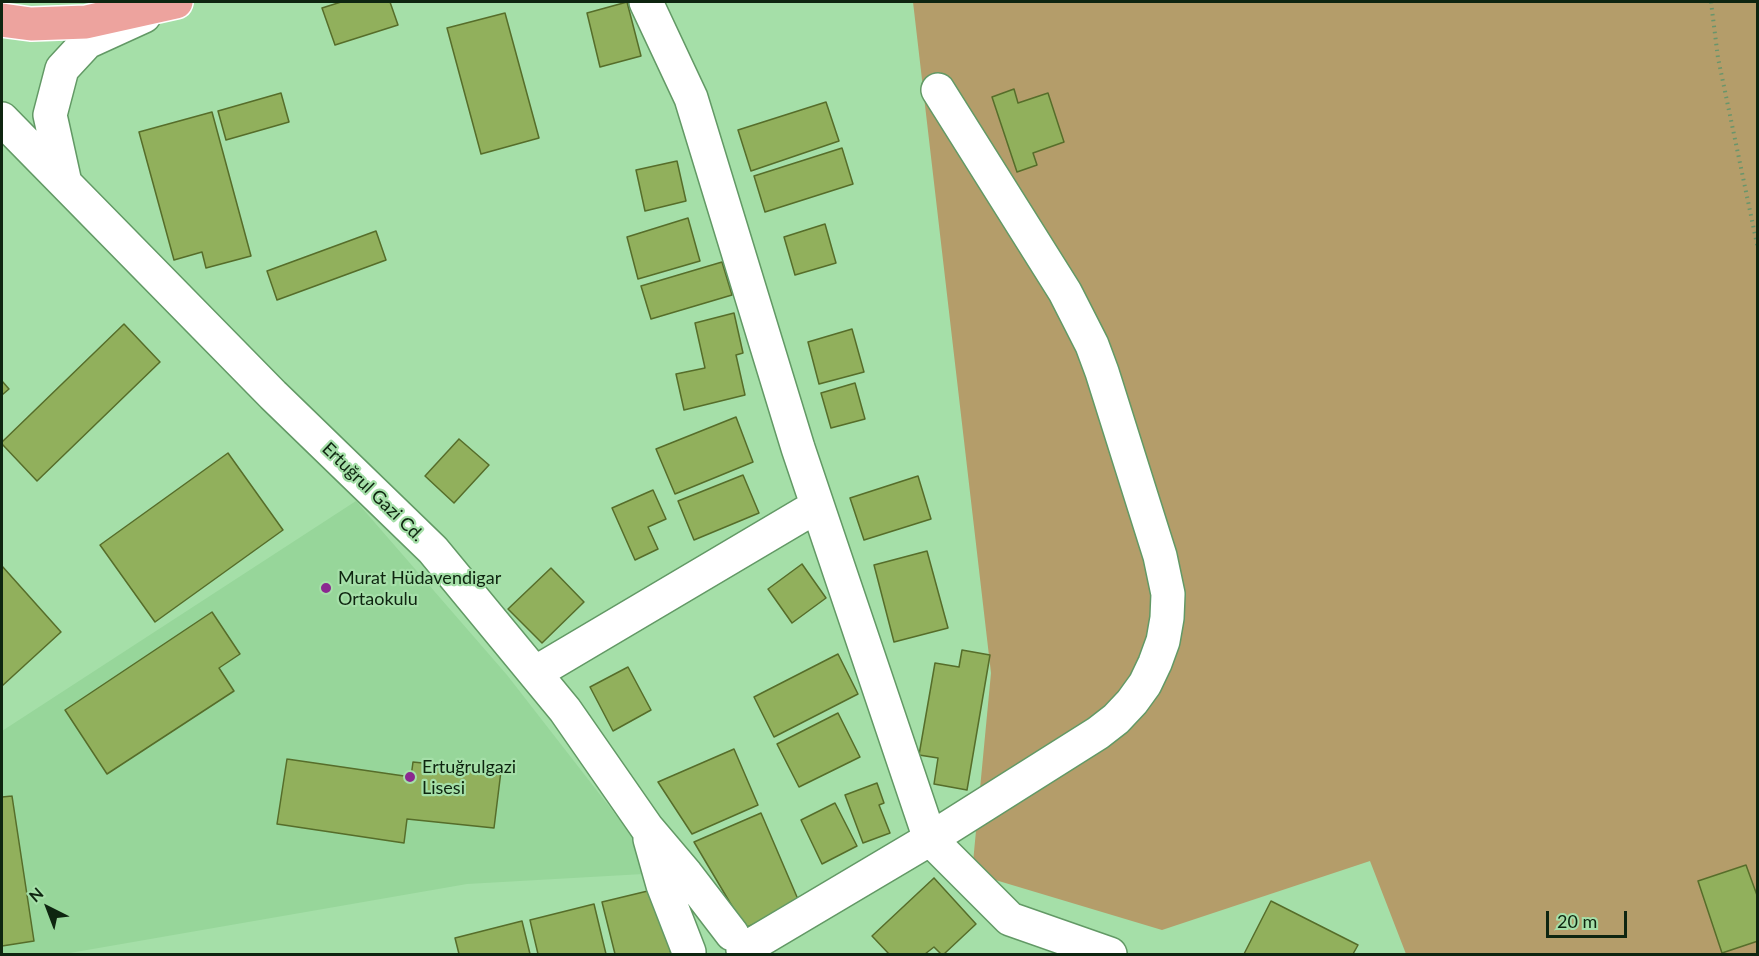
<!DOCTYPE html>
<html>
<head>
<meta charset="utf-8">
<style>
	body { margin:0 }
	#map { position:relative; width:1759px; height:956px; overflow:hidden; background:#a5dfa8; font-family:Lato,sans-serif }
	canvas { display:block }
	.frame { position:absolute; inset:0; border:3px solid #0e2510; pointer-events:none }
	.north { position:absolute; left:18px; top:878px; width:60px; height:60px; -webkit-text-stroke:4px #a5dfa8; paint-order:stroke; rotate:318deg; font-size:16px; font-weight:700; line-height:24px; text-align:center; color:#0e2510 }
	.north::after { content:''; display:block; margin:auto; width:21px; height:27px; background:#0e2510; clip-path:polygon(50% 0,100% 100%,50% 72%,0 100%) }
	.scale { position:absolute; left:1546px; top:911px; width:81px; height:27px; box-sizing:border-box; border:3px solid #0e2510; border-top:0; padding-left:8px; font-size:18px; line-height:21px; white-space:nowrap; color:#0e2510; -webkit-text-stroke:4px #a5dfa8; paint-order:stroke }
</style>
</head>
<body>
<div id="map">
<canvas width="1759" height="956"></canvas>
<div class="frame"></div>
<div class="north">N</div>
<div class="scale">20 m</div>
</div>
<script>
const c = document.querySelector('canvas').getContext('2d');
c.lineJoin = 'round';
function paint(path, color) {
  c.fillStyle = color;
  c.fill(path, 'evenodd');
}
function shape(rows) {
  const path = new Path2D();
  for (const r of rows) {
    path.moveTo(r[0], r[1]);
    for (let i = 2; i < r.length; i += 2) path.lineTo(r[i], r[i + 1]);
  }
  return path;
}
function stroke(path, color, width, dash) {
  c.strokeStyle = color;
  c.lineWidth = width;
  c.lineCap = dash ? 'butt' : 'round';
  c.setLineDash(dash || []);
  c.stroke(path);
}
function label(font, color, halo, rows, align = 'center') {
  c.font = font + ' Lato,sans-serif';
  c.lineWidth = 4.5;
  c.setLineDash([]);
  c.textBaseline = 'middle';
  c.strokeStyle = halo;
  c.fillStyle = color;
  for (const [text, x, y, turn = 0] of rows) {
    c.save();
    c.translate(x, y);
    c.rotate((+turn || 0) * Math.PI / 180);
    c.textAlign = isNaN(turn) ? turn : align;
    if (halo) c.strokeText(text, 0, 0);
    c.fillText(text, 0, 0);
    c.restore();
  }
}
const built = shape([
	[356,501,507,675,661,873,467,884,64,954,2,954,2,731]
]);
const green = shape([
	[913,2,1757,2,1757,954,1406,954,1370,861,1162,930,972,873,991,673]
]);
const building = shape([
	[341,2,390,2,398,25,335,45,322,8,341,2],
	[627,2,641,56,600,67,587,13,627,2],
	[505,13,539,138,481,154,447,28,505,13],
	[1014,89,1018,103,1048,93,1064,142,1033,153,1037,165,1017,172,992,97,1014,89],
	[281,93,289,122,226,140,218,111,281,93],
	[826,102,839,141,751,171,738,130,826,102],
	[212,112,251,256,206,268,202,252,174,260,139,132,212,112],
	[842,148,853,184,765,212,754,176,842,148],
	[677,161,686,201,645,211,636,170,677,161],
	[688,218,700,261,638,279,627,237,688,218],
	[825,224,836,263,795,275,784,237,825,224],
	[376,231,386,260,277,300,267,271,376,231],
	[722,262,732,295,651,319,641,286,722,262],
	[734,313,743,353,736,355,745,395,684,410,676,374,705,368,695,323,734,313],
	[124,324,160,362,37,481,2,444,2,442,124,324],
	[852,329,864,372,819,384,808,342,852,329],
	[2,381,9,389,2,395,2,381],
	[855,383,865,419,831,428,821,393,855,383],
	[736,417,753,462,675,494,656,449,736,417],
	[459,439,489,465,454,503,425,476,459,439],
	[228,453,283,530,155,622,100,545,228,453],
	[743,475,759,513,694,540,678,501,743,475],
	[918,476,931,519,864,540,850,498,918,476],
	[653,490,666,519,648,527,658,549,635,560,612,508,653,490],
	[927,551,948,628,894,642,874,565,927,551],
	[802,564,826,598,792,623,768,589,802,564],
	[2,566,61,632,2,686,2,566],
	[551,568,584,602,542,643,508,609,551,568],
	[212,612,240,654,219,668,234,691,107,774,65,710,212,612],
	[962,650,990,655,967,790,934,784,938,758,919,755,935,663,959,667,962,650],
	[838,654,858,694,774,737,754,697,838,654],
	[628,667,651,710,613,731,590,687,628,667],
	[838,713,860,757,799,787,777,744,838,713],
	[734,749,758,805,692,834,658,782,734,749],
	[287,759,411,777,413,762,501,771,494,828,407,819,404,843,277,824,287,759],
	[877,783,884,803,879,805,890,833,863,843,845,795,877,783],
	[12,796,34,941,2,946,2,797,12,796],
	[835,803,857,846,822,864,801,820,835,803],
	[761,813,800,904,745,928,694,842,761,813],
	[1746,865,1758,898,1758,941,1722,953,1698,881,1746,865],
	[934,878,976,924,944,954,941,954,934,947,925,954,889,954,872,936,934,878],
	[656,889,671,954,615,954,602,902,656,889],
	[1271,901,1358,945,1353,954,1244,954,1271,901],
	[594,904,606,954,538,954,530,920,594,904],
	[522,921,530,954,459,954,455,938,522,921]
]);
const path = shape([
	[1711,2,1718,58,1758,249]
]);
const minor = shape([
	[646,2,691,98,798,448,930,839,1010,919,1110,954],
	[2,119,273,395,433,550,565,710,647,828,686,874,732,934],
	[65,183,50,115,62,69,87,42,144,16],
	[535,673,817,506],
	[650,839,663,885,689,952],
	[743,950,930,839,1098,733,1116,719,1132,702,1145,684,1155,663,1163,641,1167,618,1168,594,1160,556,1102,372,1092,345,1065,292,938,90]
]);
const major = shape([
	[2,20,31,24,86,22,176,2]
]);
const markers = [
	[326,588,6,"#8b2890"],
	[410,777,6,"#8b2890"]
];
const streetNames = [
	["Ertuğrul Gazi Cd.",373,492,44]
];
const poiNames = [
	["Murat Hüdavendigar",338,578],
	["Ortaokulu",338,599],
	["Ertuğrulgazi",422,767],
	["Lisesi",422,788]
];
paint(built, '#97d69a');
paint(green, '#b49d6a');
paint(building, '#91b05c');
stroke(building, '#566d2a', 1.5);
stroke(minor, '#629965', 36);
stroke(major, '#fff', 36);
stroke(path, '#69956b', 4, [1.5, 4.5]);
stroke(minor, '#fff', 33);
stroke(major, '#eda39e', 33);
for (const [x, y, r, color] of markers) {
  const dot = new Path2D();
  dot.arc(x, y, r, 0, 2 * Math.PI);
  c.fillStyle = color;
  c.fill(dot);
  stroke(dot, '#a5dfa8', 2);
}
label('18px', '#0e2510', '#a5dfa8', streetNames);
label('18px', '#0e2510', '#a5dfa8', poiNames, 'left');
</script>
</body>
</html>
